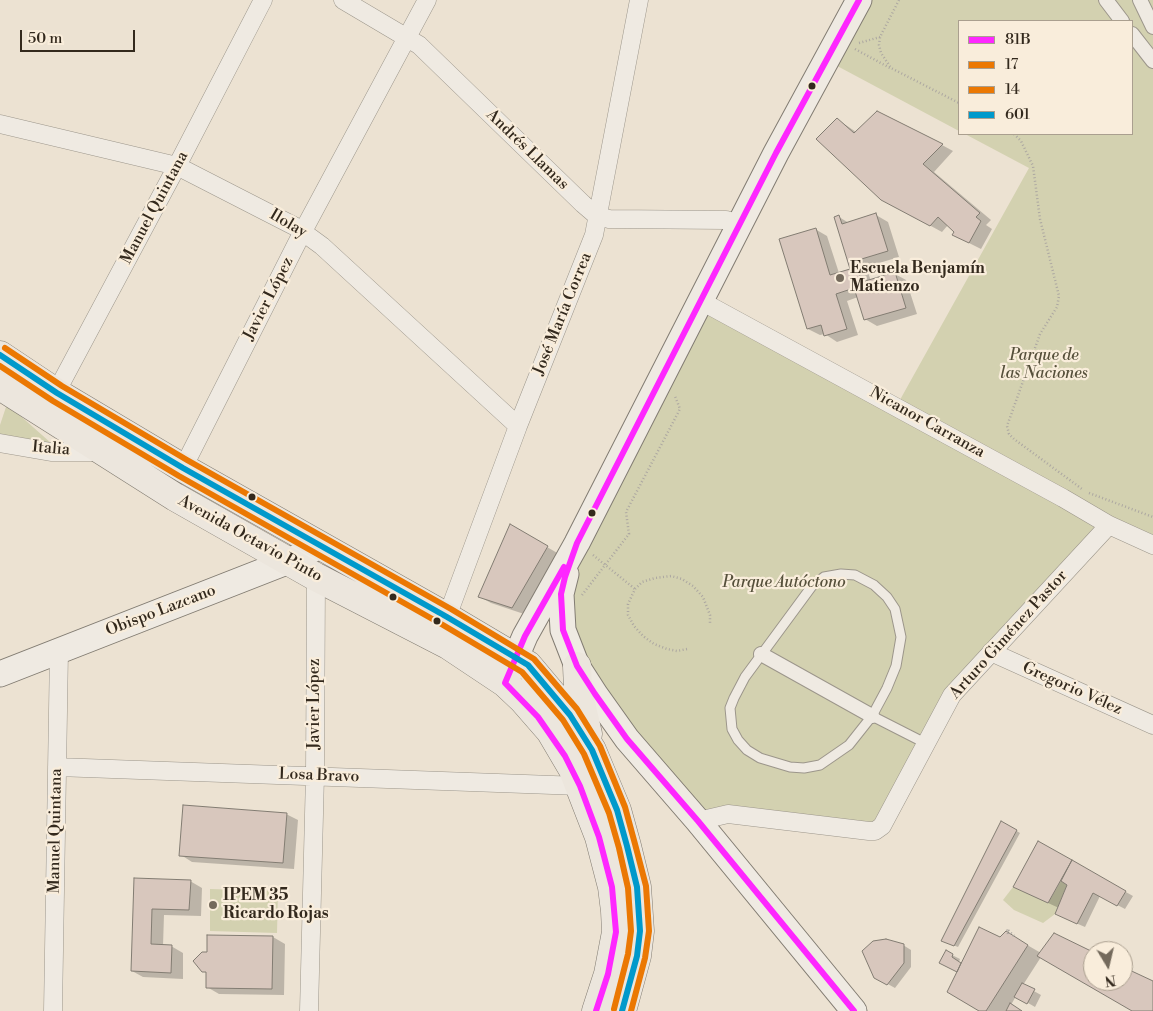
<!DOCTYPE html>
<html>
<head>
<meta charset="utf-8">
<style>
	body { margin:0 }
	#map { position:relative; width:1153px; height:1011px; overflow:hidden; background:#ece2d2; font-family:"Libre Bodoni",serif }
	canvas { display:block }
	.legend { position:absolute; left:958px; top:20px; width:175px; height:115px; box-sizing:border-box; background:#f9eddb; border:1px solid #aa9f8f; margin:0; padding:6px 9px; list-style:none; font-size:15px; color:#33291d }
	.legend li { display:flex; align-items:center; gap:10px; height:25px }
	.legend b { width:25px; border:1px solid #aa9f8f }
	.north { position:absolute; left:1083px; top:941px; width:50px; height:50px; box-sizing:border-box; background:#f9eddb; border:1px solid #aa9f8f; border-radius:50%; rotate:171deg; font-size:14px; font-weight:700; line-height:20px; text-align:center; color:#33291d }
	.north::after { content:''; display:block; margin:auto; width:18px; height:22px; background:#746a5c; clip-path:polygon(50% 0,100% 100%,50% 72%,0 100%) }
	.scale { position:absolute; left:20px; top:30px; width:115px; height:22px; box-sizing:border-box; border:2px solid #33291d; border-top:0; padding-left:6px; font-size:15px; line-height:18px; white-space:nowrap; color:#33291d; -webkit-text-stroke:4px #f9eddb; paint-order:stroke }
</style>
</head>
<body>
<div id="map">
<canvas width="1153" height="1011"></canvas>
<ul class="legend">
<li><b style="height:6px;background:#fe27ff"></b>81B</li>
<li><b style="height:6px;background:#eb7803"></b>17</li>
<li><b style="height:6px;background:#eb7803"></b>14</li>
<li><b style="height:6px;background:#0099cb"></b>601</li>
</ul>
<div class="north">N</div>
<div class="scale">50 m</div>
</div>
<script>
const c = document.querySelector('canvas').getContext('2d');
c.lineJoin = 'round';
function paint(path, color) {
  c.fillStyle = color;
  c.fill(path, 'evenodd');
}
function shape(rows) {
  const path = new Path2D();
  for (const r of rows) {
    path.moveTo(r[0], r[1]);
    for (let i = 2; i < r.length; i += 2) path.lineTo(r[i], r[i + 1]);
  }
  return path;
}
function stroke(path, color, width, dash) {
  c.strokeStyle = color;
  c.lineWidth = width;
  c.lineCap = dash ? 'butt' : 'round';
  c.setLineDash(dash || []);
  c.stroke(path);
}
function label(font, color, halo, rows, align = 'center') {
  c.font = font + ' "Libre Bodoni",serif';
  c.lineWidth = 4.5;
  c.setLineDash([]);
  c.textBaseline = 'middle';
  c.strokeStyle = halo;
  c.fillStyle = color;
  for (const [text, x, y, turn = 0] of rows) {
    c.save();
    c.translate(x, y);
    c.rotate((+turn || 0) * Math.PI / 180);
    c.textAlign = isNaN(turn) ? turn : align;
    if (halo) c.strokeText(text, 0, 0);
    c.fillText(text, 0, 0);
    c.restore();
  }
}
const green = shape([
	[859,0,1153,0,1153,545,1109,525,952,695,869,831,728,814,698,821,627,739,562,613,561,594,701,301,896,407,1029,168,965,134,1132,134,1132,21,959,21,959,131,826,60],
	[7,404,51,443,0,439,0,425],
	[1061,881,1067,885,1055,914,1043,923,1014,910,1003,900,1013,887,1048,903],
	[210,889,278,891,277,933,210,931]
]);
const shadow = shape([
	[837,119,856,132,942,145,953,151,934,172,991,220,986,225,992,229,981,249,965,241,948,225,942,232,894,206],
	[876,215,888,222,899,257,866,267,871,281,895,274,906,280,917,314,877,326,865,319,858,297,847,301,858,335,837,342,825,334,820,335,808,329,815,229,827,236,839,273,851,270,839,217,849,223],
	[511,526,559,554,524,614,491,603,480,597],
	[286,814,298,820,294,869,192,862,181,855],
	[1002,822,1020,833,958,947,945,942],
	[1038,843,1133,896,1125,909,1100,896,1085,927,1064,918,1059,908,1026,893],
	[135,879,190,881,202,888,201,916,164,915,163,946,171,946,183,953,183,979,143,977,132,971],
	[208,936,273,937,285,944,284,995,219,994,207,987,207,973,203,971,208,954],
	[1000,939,1022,942,1041,953,1093,954,1093,981,1123,981,1123,968,1153,982,1153,1011,1134,1011,1041,957,1023,985,1041,995,1035,1007,1016,996,1011,1005,1021,1011,982,1011,958,972,941,962,952,955,960,959,959,962,962,964],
	[903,945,911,950,911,967,895,988,875,977]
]);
const building = shape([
	[877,111,943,144,923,164,980,213,976,217,981,221,969,243,952,235,954,232,938,217,930,226,881,200,816,139,837,118,854,133,877,111],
	[876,213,888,251,855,261,862,282,895,272,906,308,864,320,854,288,836,294,847,329,824,336,821,325,807,329,779,239,816,228,830,275,850,269,834,217,839,215,842,224,876,213],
	[510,524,548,546,512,608,478,597,510,524],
	[183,805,287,813,283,863,179,856,183,805],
	[1001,821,1017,830,954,946,941,941,1001,821],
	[1038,841,1072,860,1048,903,1013,887,1038,841],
	[1072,860,1126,891,1117,906,1093,893,1077,924,1055,914,1067,885,1061,881,1072,860],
	[134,878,191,880,189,910,152,909,151,944,172,945,171,973,131,971,134,878],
	[979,927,1000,937,1006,931,1028,945,986,1011,979,1011,947,992,979,927],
	[1054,933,1093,952,1093,981,1123,981,1123,967,1153,981,1153,1011,1132,1011,1037,956,1054,933],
	[207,935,273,936,272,989,206,988,206,972,202,972,193,961,202,952,207,952,207,935],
	[886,939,904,944,904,963,887,985,874,978,862,951,873,941,886,939],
	[946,950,953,954,952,957,961,963,957,972,939,963,946,950],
	[1022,983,1035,989,1027,1004,1014,997,1022,983],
	[1010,1003,1022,1011,1006,1011,1010,1003]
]);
const path = shape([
	[899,0,880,37,879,45,881,53,891,68,959,103],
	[859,43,880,37],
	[855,49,890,68],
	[1014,134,1021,141,1033,166,1040,219,1059,296,1057,307,1040,334,1007,426,1009,434,1014,439,1082,489],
	[1089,493,1153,517],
	[593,555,635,589],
	[582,595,629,534,626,512,680,409,675,396],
	[687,649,677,651,667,649,654,644,643,636,634,626,628,615,628,604,635,589,642,582,655,578,671,576,682,579,693,586,703,597,710,615,710,625],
	[1008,934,1007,929,1014,936]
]);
const service = shape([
	[841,574,855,575,874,585,887,597,895,609,901,637,896,666,887,688,872,716,849,745,820,765,804,768,790,767,760,758,747,750,738,740,732,729,730,708,734,698,745,677,812,586,824,577,841,574],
	[872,716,927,744]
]);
const pedestrian = shape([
	[1106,0,1122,21],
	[1140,0,1153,27],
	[1132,34,1153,61],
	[761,654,872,716]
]);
const minor = shape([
	[343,0,419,45,583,204,597,216,609,219,726,220,740,224],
	[0,124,177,166,296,227,322,246,518,426],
	[701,301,1063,498,1109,525,1153,545],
	[52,400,177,166,263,0],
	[0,443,51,452,101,452],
	[183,468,302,233,427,0],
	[447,617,518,426,594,235,639,0],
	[991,652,1153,725],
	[57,767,580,786],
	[698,821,728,814,869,831,875,831,882,826,952,695,1109,525],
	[53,1011,59,651],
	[309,1011,315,775,316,577]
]);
const secondary = shape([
	[566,574,561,594,563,630,577,666,595,694,627,739,698,821,854,1011],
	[0,674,289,561,320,546],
	[508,676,525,636,577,543,776,153,859,0]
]);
const primary = shape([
	[0,355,57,393,183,468,447,617,528,665,570,715,592,750,617,810,627,846,637,887,640,931,637,956,622,1011],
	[0,386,175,497,316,577,448,645,505,683,523,700,550,731,573,770,599,837,612,887,615,911,616,932,608,974,596,1011],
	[577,666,578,690,588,734]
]);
const bus1 = shape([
	[564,567,525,636,505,683,538,717,565,756,580,786,599,837,612,887,616,932,608,974,596,1011],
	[854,1011,698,821,627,739,595,694,577,666,563,630,561,594,565,577,577,543,776,153,859,0]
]);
const bus2 = shape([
	[0,366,53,401,179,476,443,625,522,672,563,720,584,754,609,813,619,848,628,888,631,931,628,954,614,1009]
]);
const bus3 = shape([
	[5,348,62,386,187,460,451,609,534,659,577,709,600,746,625,807,635,844,646,886,649,931,645,958,631,1011]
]);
const bus4 = shape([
	[0,355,57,393,183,468,447,617,528,665,570,715,592,750,617,810,627,846,637,887,640,931,637,956,622,1011]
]);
const markers = [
	[812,86,4.5,"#33291d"],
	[840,278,5,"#746a5c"],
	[252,497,4.5,"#33291d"],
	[592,513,4.5,"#33291d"],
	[393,597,4.5,"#33291d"],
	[437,621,4.5,"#33291d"],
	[213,905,5,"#746a5c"]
];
const streetNames = [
	["Andrés Llamas",527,150,44],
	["Manuel Quintana",155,208,-62],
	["Ilolay",288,224,30],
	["Javier López",269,299,-63],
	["José María Correa",563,314,-68],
	["Nicanor Carranza",927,423,29],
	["Italia",51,449,5],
	["Avenida Octavio Pinto",250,539,29],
	["Obispo Lazcano",161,611,-21],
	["Arturo Giménez Pastor",1009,635,-48],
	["Gregorio Vélez",1072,689,24],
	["Javier López",315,704,-90],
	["Losa Bravo",319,776,2],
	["Manuel Quintana",56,831,-89]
];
const poiNames = [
	["Escuela Benjamín",850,269],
	["Matienzo",850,287],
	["IPEM 35",223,896],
	["Ricardo Rojas",223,914]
];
const parkNames = [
	["Parque de",1044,356],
	["las Naciones",1044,374],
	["Parque Autóctono",784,583]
];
paint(green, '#d3d1b0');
paint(shadow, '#0003');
paint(building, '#d8c7bd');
stroke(building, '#827c72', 1);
stroke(service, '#9c968b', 11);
stroke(pedestrian, '#9c968b', 16);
stroke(minor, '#9c968b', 19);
stroke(secondary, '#827c72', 27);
stroke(primary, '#827c72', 29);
stroke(path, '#aca7a1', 2.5, [1, 2.5]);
stroke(service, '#efeae2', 9);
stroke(pedestrian, '#efeae2', 14);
stroke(minor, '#efeae2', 18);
stroke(secondary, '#efeae2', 25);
stroke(primary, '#ece6dd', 28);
stroke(bus1, '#fe27ff', 6);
stroke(bus2, '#eb7803', 6);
stroke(bus3, '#eb7803', 6);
stroke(bus4, '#0099cb', 6);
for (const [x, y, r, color] of markers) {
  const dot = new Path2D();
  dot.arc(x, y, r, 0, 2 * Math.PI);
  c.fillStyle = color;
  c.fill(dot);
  stroke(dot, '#f9eddb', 2);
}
label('16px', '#33291d', '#f9eddb', streetNames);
label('bold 16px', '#33291d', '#f9eddb', poiNames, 'left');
label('italic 16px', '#56503b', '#f9eddb', parkNames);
</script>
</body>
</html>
